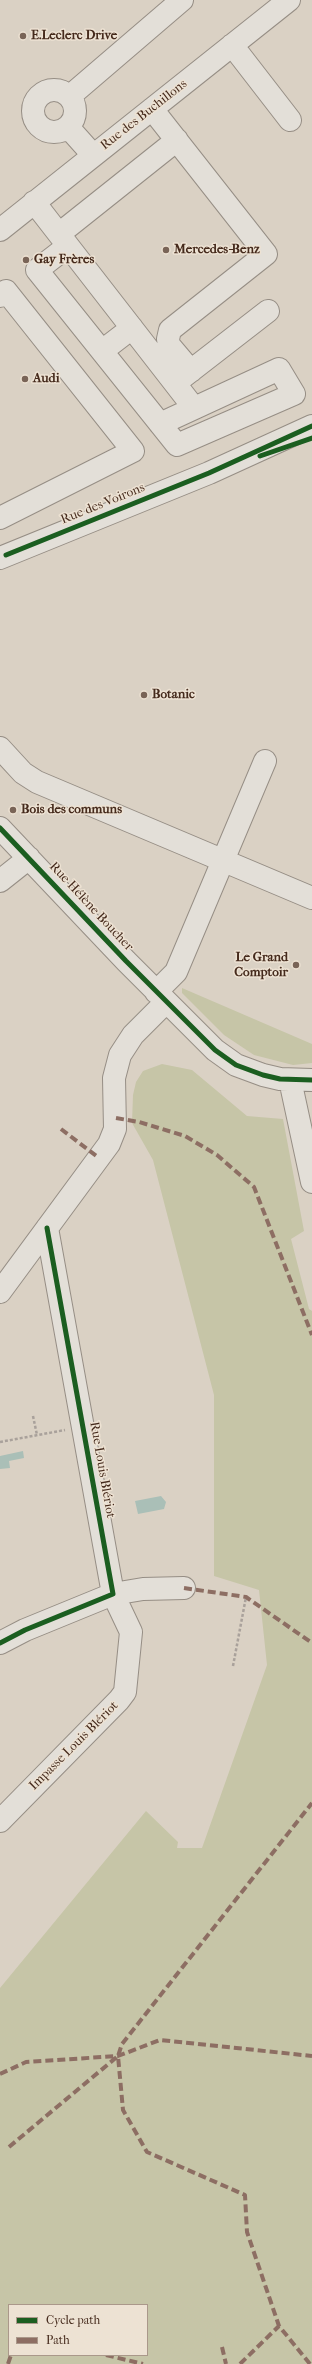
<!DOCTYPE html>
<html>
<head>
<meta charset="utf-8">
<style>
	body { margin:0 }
	#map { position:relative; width:312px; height:2364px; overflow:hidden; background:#dad1c4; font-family:"IM FELL French Canon",serif }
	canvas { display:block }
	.legend { position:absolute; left:8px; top:2304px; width:140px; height:52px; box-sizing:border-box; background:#ede2d3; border:1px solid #aa988a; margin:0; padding:5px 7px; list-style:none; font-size:12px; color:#452a1c }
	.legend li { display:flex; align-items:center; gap:8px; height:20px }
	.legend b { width:20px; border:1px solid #aa988a }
</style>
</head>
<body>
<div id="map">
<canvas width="312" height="2364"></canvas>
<ul class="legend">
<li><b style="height:5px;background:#1b5e20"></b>Cycle path</li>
<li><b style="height:5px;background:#8d6e63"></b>Path</li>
</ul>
</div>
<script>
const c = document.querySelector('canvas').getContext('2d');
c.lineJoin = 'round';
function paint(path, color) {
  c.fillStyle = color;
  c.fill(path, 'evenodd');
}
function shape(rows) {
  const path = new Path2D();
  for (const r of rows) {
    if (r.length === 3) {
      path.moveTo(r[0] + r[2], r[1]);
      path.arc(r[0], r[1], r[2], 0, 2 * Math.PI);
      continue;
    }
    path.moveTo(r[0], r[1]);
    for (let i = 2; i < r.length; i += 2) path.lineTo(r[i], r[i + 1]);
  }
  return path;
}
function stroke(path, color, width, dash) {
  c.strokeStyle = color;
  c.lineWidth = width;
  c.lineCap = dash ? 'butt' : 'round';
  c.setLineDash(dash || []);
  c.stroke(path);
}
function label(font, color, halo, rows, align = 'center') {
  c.font = font + ' "IM FELL French Canon",serif';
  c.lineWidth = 3;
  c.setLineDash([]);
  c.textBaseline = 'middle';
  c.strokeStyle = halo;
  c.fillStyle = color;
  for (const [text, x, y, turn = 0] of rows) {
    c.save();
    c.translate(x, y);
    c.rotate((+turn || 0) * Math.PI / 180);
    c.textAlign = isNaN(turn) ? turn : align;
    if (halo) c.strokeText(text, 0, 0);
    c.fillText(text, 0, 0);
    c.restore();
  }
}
const green = shape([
	[182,988,312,1044,312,1063,293,1065,254,1055,224,1035,182,993],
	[162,1064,192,1070,247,1116,283,1119,304,1231,291,1239,309,1309,312,1311,312,2364,0,2364,0,1988,146,1811,178,1842,177,1848,202,1848,267,1665,259,1590,214,1576,214,1395,153,1160,132,1123,133,1095,136,1082,143,1071],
	[9,2305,147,2305,147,2355,9,2355]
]);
const water = shape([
	[23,1451,24,1458,9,1461,10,1468,0,1469,0,1456],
	[161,1496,166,1502,164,1509,138,1514,135,1501]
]);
const path = shape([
	[33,1416,37,1435],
	[0,1442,65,1430],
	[233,1666,246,1597]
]);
const minor = shape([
	[232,45,290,120],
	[54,111,21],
	[70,96,182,0],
	[152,109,266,254,170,330,168,339,169,345,191,371],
	[68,127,93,155],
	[34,202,194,408],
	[0,230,289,0],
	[59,234,177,140],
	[68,246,37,270,177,445,294,394,279,369,160,424],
	[0,296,6,291,133,451,0,518],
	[102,351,132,328],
	[179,380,268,311],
	[0,558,209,473,312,426],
	[0,748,23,773,37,782,312,898],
	[0,828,126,961,215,1050,236,1065,263,1075,280,1079,312,1080],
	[0,881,29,858],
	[156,992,176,972,265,761],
	[290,1080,312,1182],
	[0,1292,109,1144,115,1129,114,1078,120,1055,133,1035,166,1002],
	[0,1643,25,1630,113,1594,47,1228],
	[0,1821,119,1700,125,1692,131,1632,113,1594,143,1589,184,1588]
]);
const quiet = shape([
	[116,1118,139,1122,185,1136,217,1155,254,1187,312,1335],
	[61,1129,99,1158],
	[184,1588,246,1597,312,1643],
	[0,2074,26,2062,118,2056,160,2040,312,2056],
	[9,2147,118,2056],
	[222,2347,226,2364],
	[106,2355,143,2364],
	[8,2364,11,2355],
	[240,2364,279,2326],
	[310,2364,279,2326,247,2232,245,2195,147,2152,123,2110,118,2056,122,2044,312,1803]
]);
const cycleway = shape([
	[260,456,312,438],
	[6,555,209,473,312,426],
	[0,828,126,961,215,1050,236,1065,263,1075,280,1079,312,1080],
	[0,1643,25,1630,113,1594,47,1228]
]);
const markers = [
	[23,36,4,"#796457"],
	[166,250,4,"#796457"],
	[26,260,4,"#796457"],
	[25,379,4,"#796457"],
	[144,695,4,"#796457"],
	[13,810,4,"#796457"],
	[296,965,4,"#796457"]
];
const poiNames = [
	["E.Leclerc Drive",31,36],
	["Mercedes-Benz",174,250],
	["Gay Frères",34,260],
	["Audi",33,379],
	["Botanic",152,695],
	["Bois des communs",21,810],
	["Le Grand",288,958,"right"],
	["Comptoir",288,973,"right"]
];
const streetNames = [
	["Rue des Buchillons",144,115,-38],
	["Rue des Voirons",103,504,-22],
	["Rue Hélène Boucher",91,907,47],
	["Rue Louis Blériot",102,1470,80],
	["Impasse Louis Blériot",74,1746,-45]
];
paint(green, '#c6c5a7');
paint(water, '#aabfb7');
stroke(minor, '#968e85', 24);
stroke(path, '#a9a19b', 2.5, [3, 2]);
stroke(minor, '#e3dfd8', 22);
stroke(quiet, '#8d6e63', 4, [8, 4]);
stroke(cycleway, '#1b5e20', 5);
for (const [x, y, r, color] of markers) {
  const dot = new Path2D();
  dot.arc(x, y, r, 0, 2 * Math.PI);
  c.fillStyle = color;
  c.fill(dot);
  stroke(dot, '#ede2d3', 1.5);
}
label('bold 13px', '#452a1c', '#ede2d3', poiNames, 'left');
label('13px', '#452a1c', '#ede2d3', streetNames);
</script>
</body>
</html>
